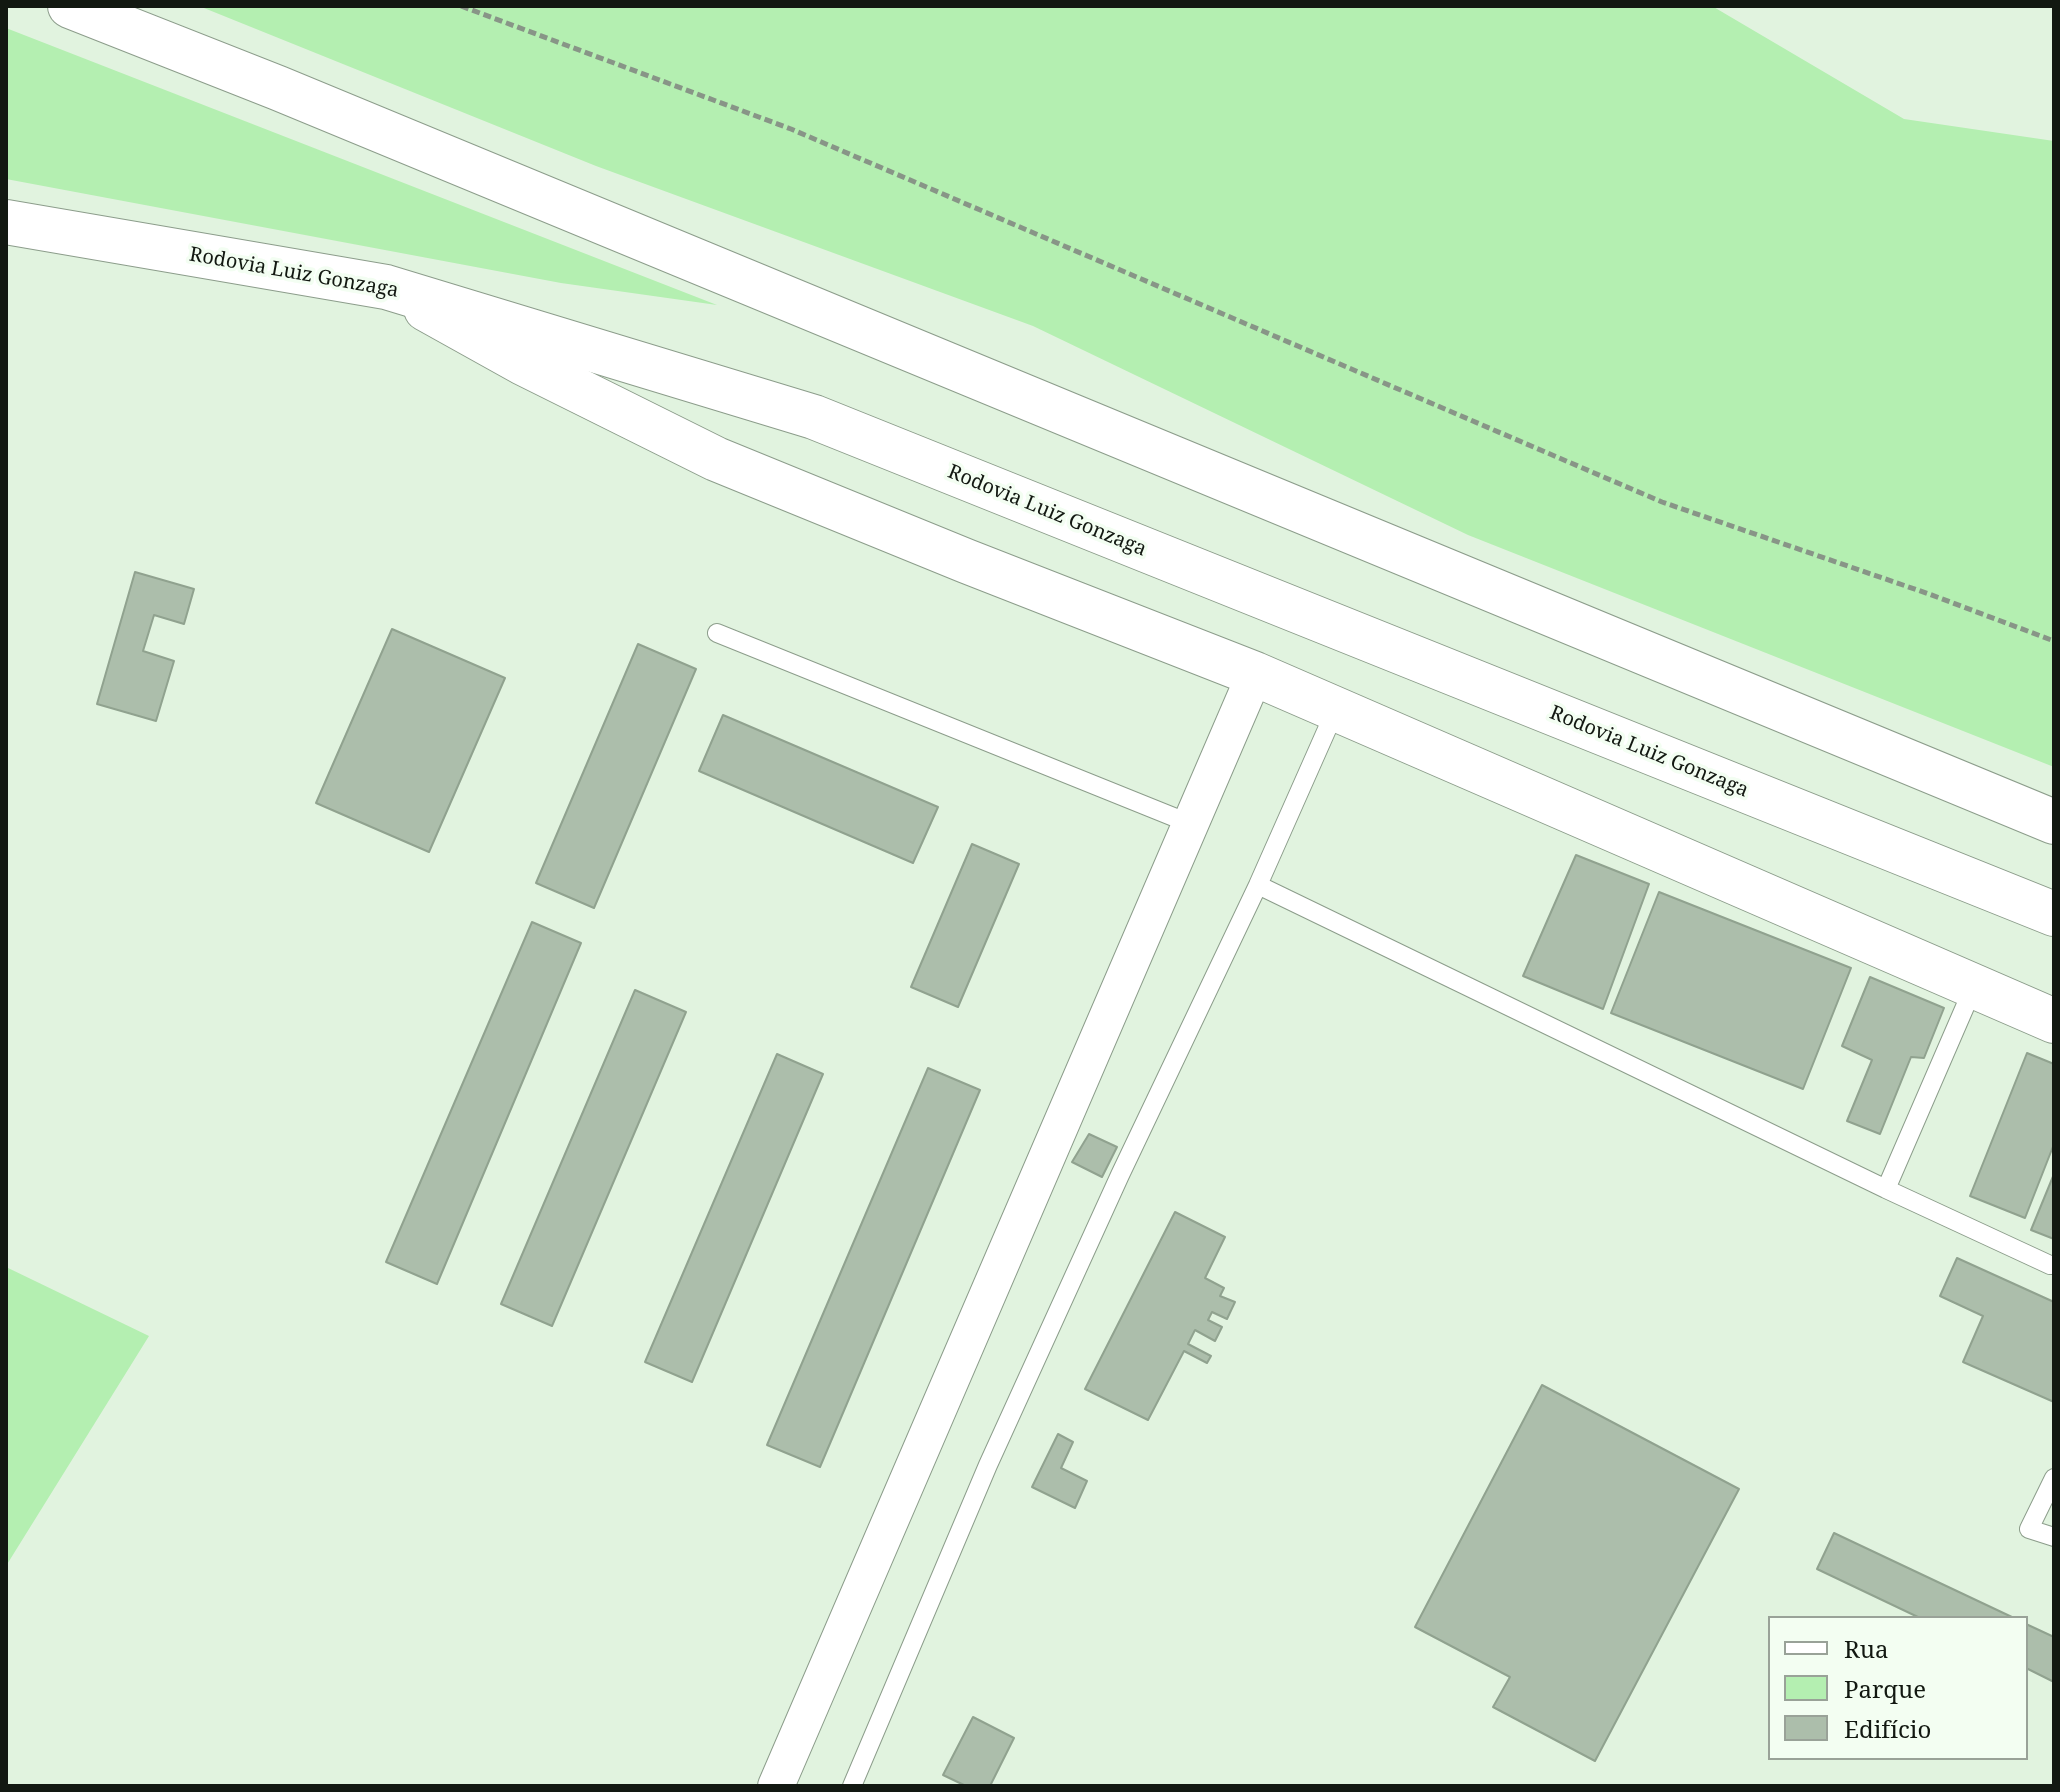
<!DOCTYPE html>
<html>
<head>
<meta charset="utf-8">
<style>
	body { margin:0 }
	#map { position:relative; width:2060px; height:1792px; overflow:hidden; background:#e1f3df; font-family:"Noto Serif",serif }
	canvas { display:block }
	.frame { position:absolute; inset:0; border:8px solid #121811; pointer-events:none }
	.legend { position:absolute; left:1768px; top:1616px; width:260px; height:144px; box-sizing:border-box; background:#f3fef2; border:2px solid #99a298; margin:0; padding:10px 14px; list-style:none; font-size:24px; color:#121811 }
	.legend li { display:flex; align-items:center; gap:16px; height:40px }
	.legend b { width:40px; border:2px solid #99a298 }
</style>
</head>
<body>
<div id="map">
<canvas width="2060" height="1792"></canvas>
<div class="frame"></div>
<ul class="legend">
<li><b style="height:10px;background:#fff"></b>Rua</li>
<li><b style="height:22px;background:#b4efb1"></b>Parque</li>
<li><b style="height:22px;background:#acbeab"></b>Edifício</li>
</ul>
</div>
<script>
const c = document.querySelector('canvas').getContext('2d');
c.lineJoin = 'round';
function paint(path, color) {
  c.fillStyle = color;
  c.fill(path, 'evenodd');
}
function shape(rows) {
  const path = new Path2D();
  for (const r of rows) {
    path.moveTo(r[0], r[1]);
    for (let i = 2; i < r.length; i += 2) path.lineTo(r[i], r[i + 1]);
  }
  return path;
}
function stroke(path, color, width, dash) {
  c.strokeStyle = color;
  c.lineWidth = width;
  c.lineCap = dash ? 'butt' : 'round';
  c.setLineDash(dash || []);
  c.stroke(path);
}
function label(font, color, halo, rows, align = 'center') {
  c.font = font + ' "Noto Serif",serif';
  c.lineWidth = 7;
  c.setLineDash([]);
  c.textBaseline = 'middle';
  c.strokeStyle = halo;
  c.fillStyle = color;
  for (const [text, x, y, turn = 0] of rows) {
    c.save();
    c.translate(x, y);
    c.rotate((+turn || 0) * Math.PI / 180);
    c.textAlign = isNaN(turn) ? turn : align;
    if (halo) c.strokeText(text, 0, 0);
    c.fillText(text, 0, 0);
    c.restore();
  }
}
const green = shape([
	[199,6,1712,6,1904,119,2054,141,2054,767,1468,535,1033,326,596,166],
	[6,28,717,305,561,283,6,179],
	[6,1267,149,1336,6,1566]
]);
const building = shape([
	[135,572,194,589,184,624,154,615,143,651,174,661,156,721,97,704,135,572],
	[392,629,505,678,429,852,316,803,392,629],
	[638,644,696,669,594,908,536,883,638,644],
	[723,715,938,807,913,863,699,771,723,715],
	[972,844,1019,864,958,1007,911,987,972,844],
	[1576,855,1649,884,1603,1009,1523,976,1576,855],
	[1659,892,1851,968,1803,1089,1611,1013,1659,892],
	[532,922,581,943,437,1284,386,1262,532,922],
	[1870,977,1944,1008,1924,1058,1911,1057,1880,1134,1847,1121,1872,1060,1842,1046,1870,977],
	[635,990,686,1012,552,1326,501,1304,635,990],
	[2027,1053,2054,1064,2054,1144,2025,1218,1970,1196,2027,1053],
	[777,1054,823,1074,692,1382,645,1362,777,1054],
	[928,1068,980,1090,820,1467,767,1445,928,1068],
	[1089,1134,1117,1147,1102,1177,1072,1162,1089,1134],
	[2054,1174,2054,1239,2031,1230,2054,1174],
	[1175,1212,1225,1237,1205,1278,1224,1288,1220,1296,1235,1302,1227,1319,1212,1312,1208,1320,1222,1327,1215,1341,1195,1330,1188,1344,1211,1356,1207,1363,1184,1351,1148,1420,1085,1389,1175,1212],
	[1957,1258,2054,1302,2054,1402,1963,1362,1983,1316,1940,1296,1957,1258],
	[1542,1385,1739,1489,1595,1761,1493,1707,1510,1677,1415,1627,1542,1385],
	[1058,1434,1073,1442,1061,1468,1087,1481,1075,1508,1032,1487,1058,1434],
	[1834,1533,2014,1618,1920,1618,1817,1569,1834,1533],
	[2026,1624,2054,1637,2054,1682,2026,1668,2026,1624],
	[973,1717,1014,1738,990,1786,966,1786,943,1775,973,1717]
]);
const path = shape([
	[461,6,791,129,1662,502,1929,594,2054,641]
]);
const lane = shape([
	[717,633,1191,824],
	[1258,885,1886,1189],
	[1974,986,1886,1189,2050,1265],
	[2054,1478,2029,1529,2054,1537],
	[852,1786,988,1465,1120,1175,1258,885,1336,709]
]);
const street = shape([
	[776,1786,1255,674]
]);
const primary = shape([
	[426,309,523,363,716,459,966,561,1255,674,2054,1021]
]);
const highway = shape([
	[70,6,278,88,2054,822],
	[6,222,386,287,814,417,2054,914]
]);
const streetNames = [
	["Rodovia Luiz Gonzaga",294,273,10],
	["Rodovia Luiz Gonzaga",1047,511,22],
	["Rodovia Luiz Gonzaga",1649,752,22]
];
paint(green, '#b4efb1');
paint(building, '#acbeab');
stroke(building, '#90a28f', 2);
stroke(lane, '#8c9d8b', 20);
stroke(street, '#8c9d8b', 38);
stroke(primary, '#8c9d8b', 46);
stroke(highway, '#8c9d8b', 46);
stroke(path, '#889587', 5, [8, 4]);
stroke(lane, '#fff', 18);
stroke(street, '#fff', 36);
stroke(primary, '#fff', 44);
stroke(highway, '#fff', 44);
label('20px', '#121811', '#f3fef2', streetNames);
</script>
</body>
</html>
